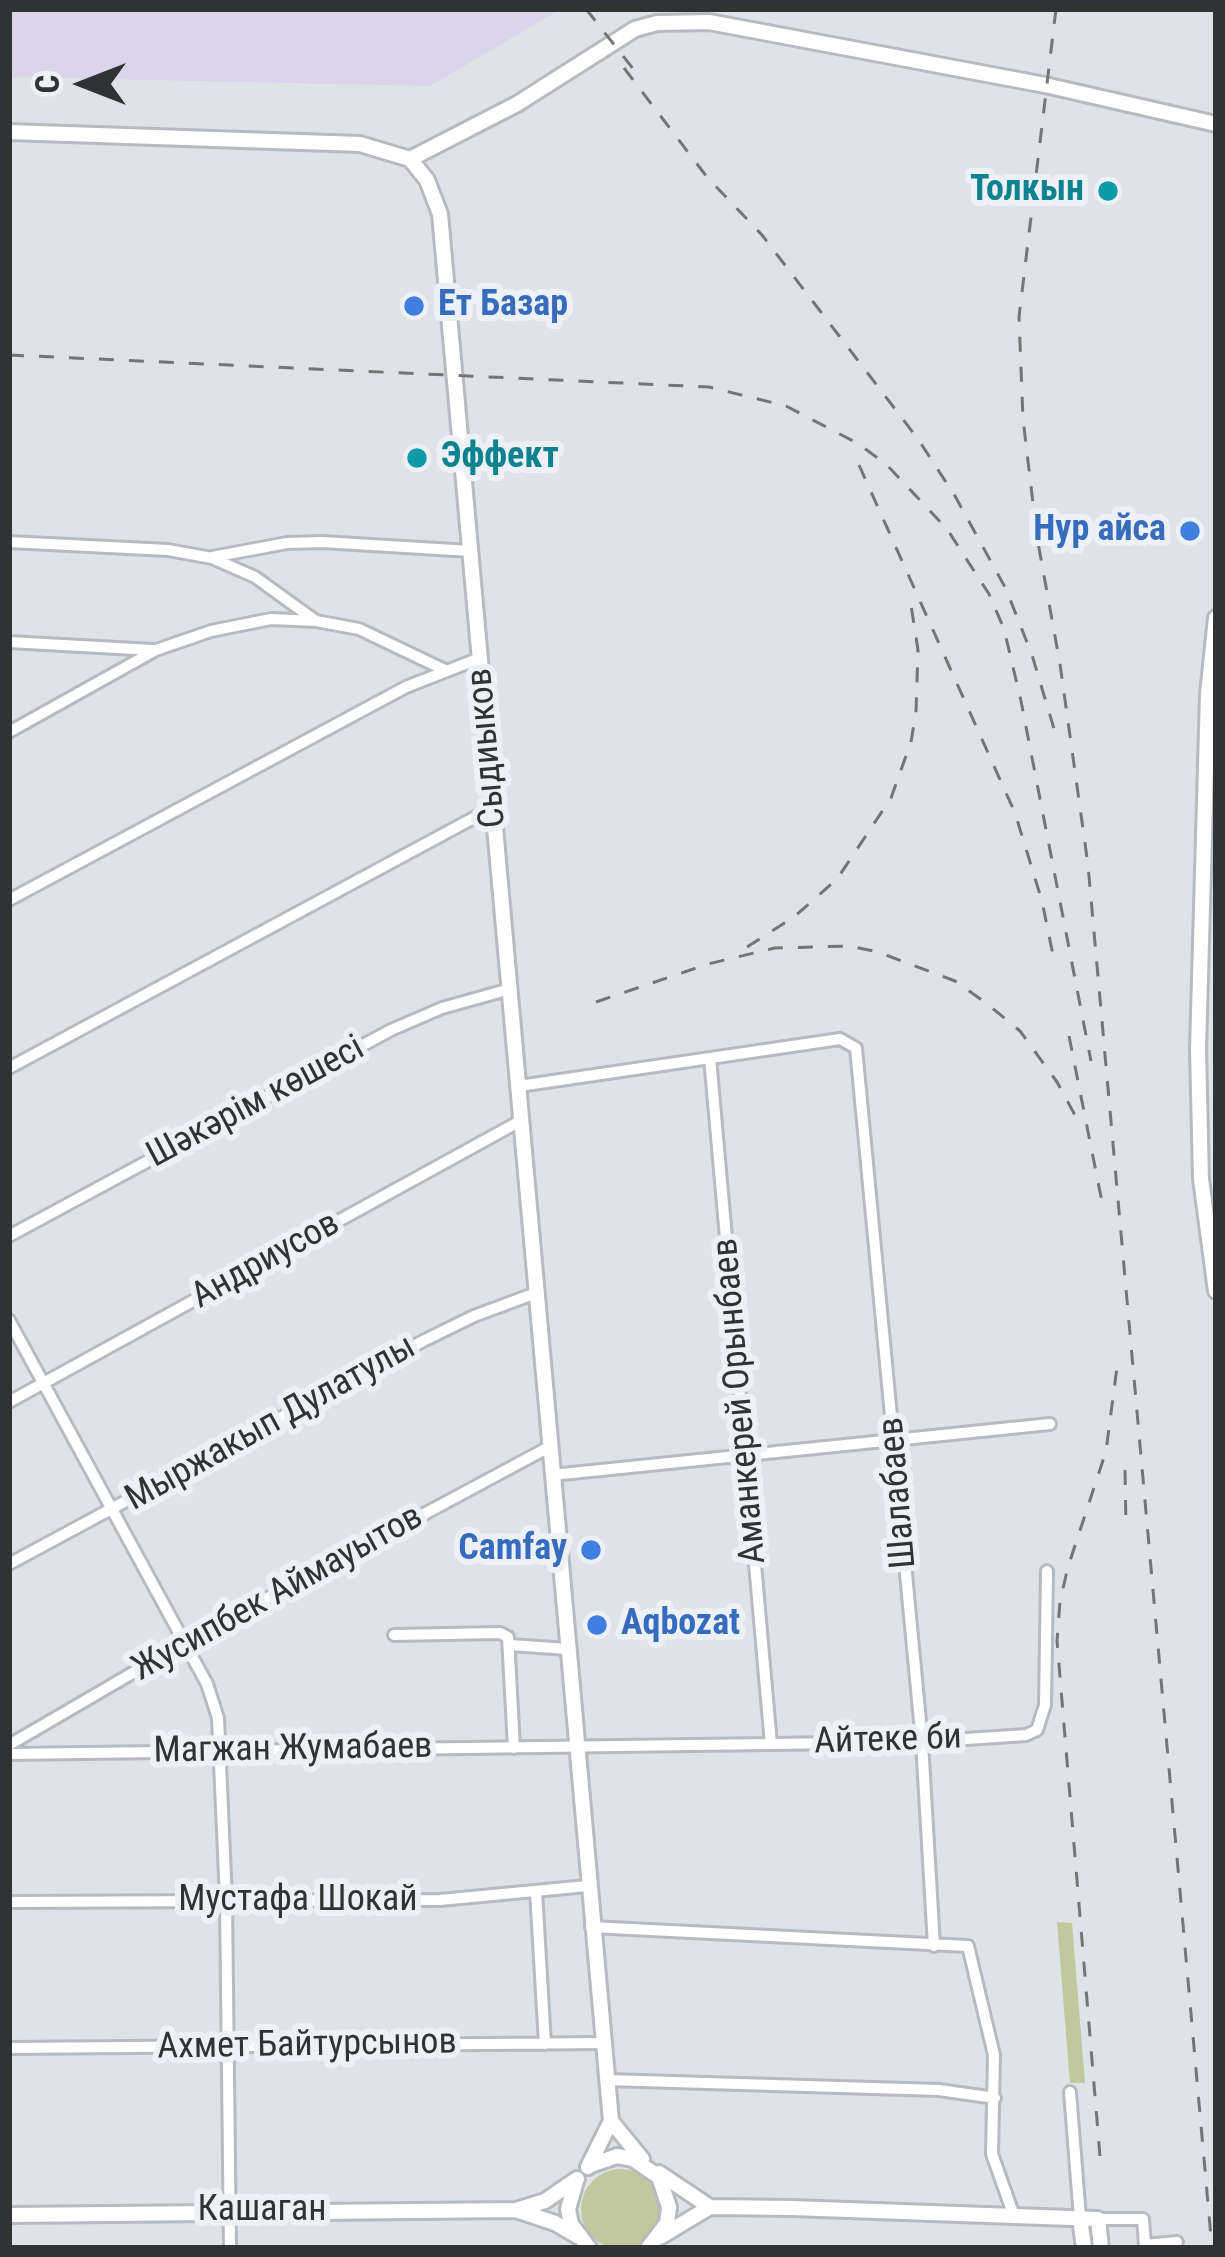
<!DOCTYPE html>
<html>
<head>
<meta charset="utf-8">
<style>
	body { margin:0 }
	#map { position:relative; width:1225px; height:2257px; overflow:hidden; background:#dfe3e7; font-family:"Roboto Condensed",sans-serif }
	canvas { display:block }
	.frame { position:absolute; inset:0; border:12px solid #303233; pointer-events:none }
	.north { position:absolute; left:24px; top:24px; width:120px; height:120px; -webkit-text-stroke:9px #edf0f4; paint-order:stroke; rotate:270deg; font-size:33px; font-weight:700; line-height:48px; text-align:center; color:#303233 }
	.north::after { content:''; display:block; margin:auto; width:42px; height:54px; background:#303233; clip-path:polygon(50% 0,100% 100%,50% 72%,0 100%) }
</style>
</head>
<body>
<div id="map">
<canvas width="1225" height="2257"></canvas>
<div class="frame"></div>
<div class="north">С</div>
</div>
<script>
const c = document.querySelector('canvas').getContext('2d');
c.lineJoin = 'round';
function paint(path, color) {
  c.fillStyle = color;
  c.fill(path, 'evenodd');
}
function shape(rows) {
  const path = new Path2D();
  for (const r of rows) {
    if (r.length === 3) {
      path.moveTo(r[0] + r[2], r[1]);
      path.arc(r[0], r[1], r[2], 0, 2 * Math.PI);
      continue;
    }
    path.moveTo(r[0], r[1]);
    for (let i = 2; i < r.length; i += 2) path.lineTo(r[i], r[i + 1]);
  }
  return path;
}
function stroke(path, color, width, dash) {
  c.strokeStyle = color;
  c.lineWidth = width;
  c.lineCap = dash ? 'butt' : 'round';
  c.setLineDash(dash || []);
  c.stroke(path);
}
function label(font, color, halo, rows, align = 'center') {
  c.font = font + ' "Roboto Condensed",sans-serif';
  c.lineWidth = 12;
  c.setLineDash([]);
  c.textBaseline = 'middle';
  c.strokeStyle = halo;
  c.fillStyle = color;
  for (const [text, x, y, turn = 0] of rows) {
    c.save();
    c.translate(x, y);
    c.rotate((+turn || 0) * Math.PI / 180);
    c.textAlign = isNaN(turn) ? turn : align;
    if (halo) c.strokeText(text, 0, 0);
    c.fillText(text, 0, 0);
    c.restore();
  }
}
const industrial = shape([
	[9,9,561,9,430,86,9,77]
]);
const green = shape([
	[1057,1922,1072,1923,1085,2083,1070,2083],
	[621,2209,40]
]);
const minor = shape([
	[9,542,168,550,212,558,255,577,316,621],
	[212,557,287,543,322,542,471,551],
	[9,642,153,650],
	[9,732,156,650,211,631,271,619,316,621,359,629,447,671],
	[9,900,406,687,480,658],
	[710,1058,771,1744],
	[9,1068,494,807],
	[519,1086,840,1039,856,1048,922,1742,934,1946],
	[9,1236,391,1030,442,1008,510,989],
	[9,1320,207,1684,218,1718,226,1900,230,2248],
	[9,1402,522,1120],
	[552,1475,1050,1424],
	[9,1564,423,1341,474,1316,536,1293],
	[394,1635,500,1633,508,1637,514,1748],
	[511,1645,567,1649],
	[9,1745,184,1643,549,1447],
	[9,1754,922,1742,1026,1735,1037,1730,1045,1705,1047,1571],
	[536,1891,545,2044],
	[9,1902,440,1900,587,1886],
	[591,1927,968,1946,994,2055,992,2154,1014,2216],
	[9,2048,605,2043],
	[607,2080,939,2090,995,2098],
	[1070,2092,1080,2218],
	[1098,2219,1143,2219,1145,2245,1177,2242]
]);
const tertiary = shape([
	[9,132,360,144,410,159,427,180,440,214,611,2121,588,2167],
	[410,159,517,104,635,29,657,23,709,22,1045,85,1216,124],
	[1216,618,1208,694,1198,1049,1201,1179,1216,1291],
	[611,2121,642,2159],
	[591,2165,617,2156,633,2159,659,2177,669,2207,667,2223,648,2248],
	[659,2173,710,2207],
	[576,2181,568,2209,571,2224,589,2248],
	[516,2210,555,2223,577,2236],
	[9,2215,516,2210,545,2201,577,2179],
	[1080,2218,1084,2248],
	[660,2237,710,2207,792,2208,1098,2219,1101,2248]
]);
const rail = shape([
	[586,9,638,75],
	[1056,9,1019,317,1023,419,1037,537,1060,664,1088,865,1212,2248],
	[624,68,707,177,762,235,918,439,955,496,1006,589,1032,655,1058,742],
	[9,355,709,387,786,406,857,443,886,464,947,529,989,594,1004,629,1021,701,1091,1061],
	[859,465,1015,813,1042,901,1054,960],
	[747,947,794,917,837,879,891,798,911,742,916,711,918,650,911,605],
	[596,1002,708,964,775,948,849,946,878,952,955,981,986,1003,1020,1031,1057,1082,1076,1117],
	[1069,1036,1103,1207],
	[1125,1470,1126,1527],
	[1100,2156,1057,1641,1060,1601,1068,1567,1106,1451,1117,1367]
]);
const markers = [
	[1108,191,12,"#0f9aa8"],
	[414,306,12,"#3f7fe0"],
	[417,458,12,"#0f9aa8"],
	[1190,531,12,"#3f7fe0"],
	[591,1550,12,"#3f7fe0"],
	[597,1625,12,"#3f7fe0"]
];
const cultureNames = [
	["Толкын",1084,191],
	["Эффект",441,458,"left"]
];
const shopNames = [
	["Ет Базар",438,306],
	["Нур айса",1166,531,"right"],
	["Camfay",567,1550,"right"],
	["Aqbozat",621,1625]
];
const streetNames = [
	["Сыдиыков",488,748,-95],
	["Шәкәрім көшесі",256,1103,-28],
	["Андриусов",266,1261,-29],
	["Аманкерей Орынбаев",741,1401,-95],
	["Мыржакып Дулатулы",271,1424,-29],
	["Шалабаев",899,1493,-95],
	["Жусипбек Аймауытов",278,1594,-29],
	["Айтеке би",888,1741,-2],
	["Магжан Жумабаев",293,1750,-1],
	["Мустафа Шокай",298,1901],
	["Ахмет Байтурсынов",307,2046,-1],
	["Кашаган",262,2211]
];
paint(industrial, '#dad5eb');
paint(green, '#c2c89d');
stroke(minor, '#b7babe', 16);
stroke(tertiary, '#b7babe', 20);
stroke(minor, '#fff', 10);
stroke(tertiary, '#fff', 14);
stroke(rail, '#737678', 3, [15, 15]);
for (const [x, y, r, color] of markers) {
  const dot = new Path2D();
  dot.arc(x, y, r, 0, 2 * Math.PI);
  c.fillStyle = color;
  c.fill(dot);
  stroke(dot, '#edf0f4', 4.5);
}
label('bold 36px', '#0d838f', '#edf0f4', cultureNames, 'right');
label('bold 36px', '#366cbe', '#edf0f4', shopNames, 'left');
label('36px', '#303233', '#edf0f4', streetNames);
</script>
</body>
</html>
